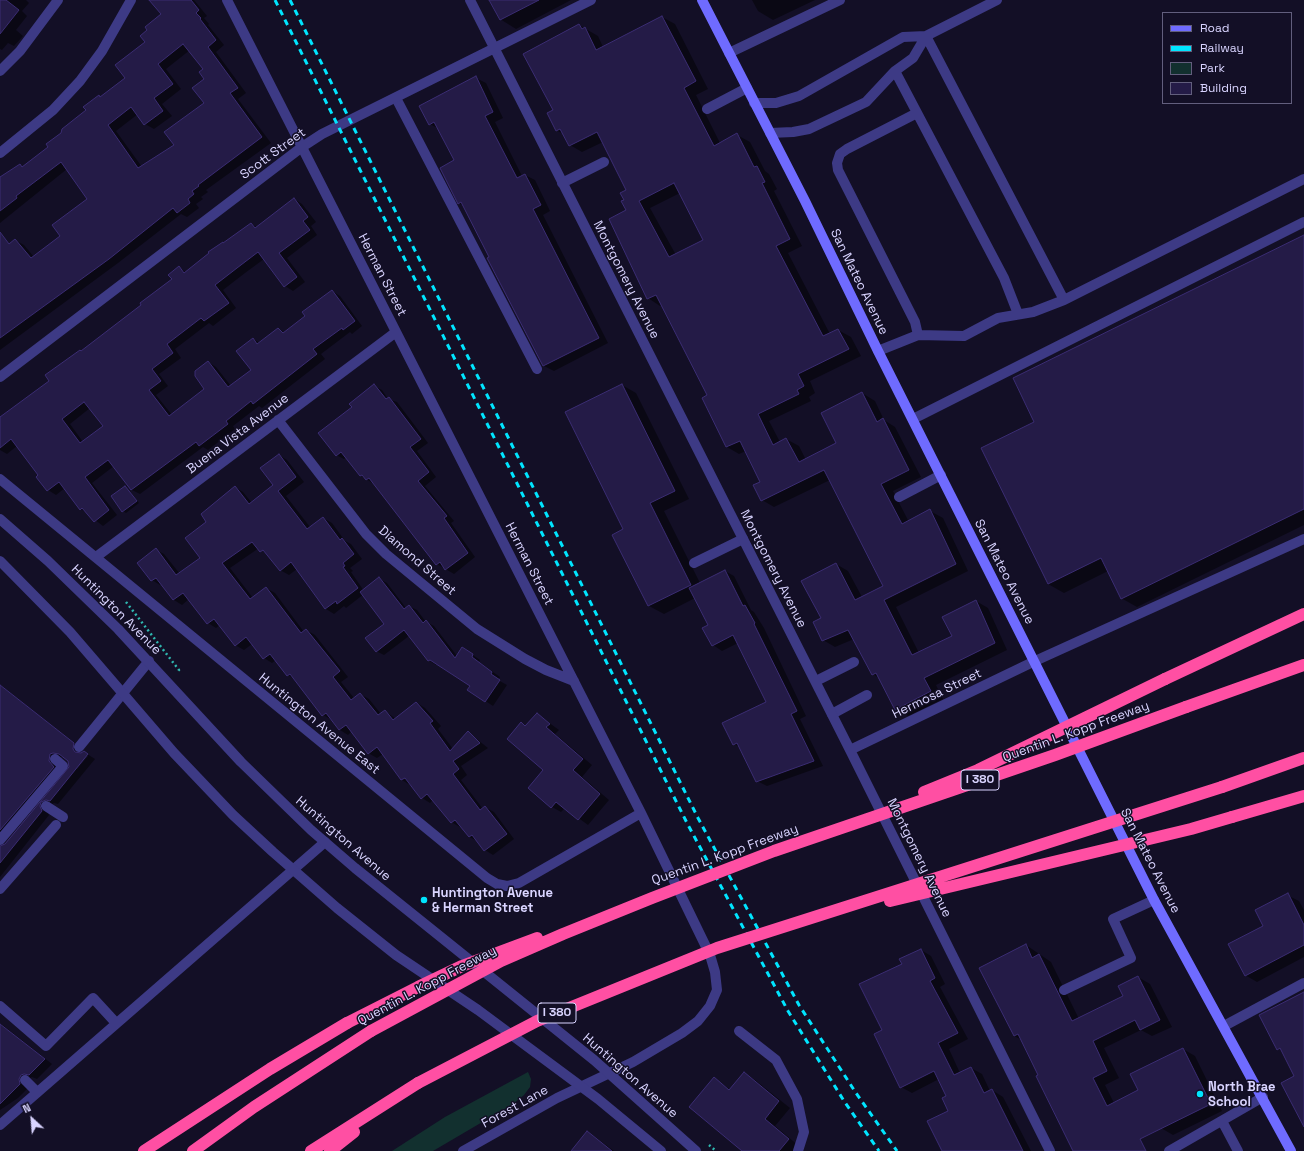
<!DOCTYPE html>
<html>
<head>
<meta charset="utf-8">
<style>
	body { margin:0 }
	#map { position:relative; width:1304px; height:1151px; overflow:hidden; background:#130f26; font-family:"Space Grotesk",sans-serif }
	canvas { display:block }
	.legend { position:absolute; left:1162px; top:12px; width:130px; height:92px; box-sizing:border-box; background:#130f26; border:1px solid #625e7d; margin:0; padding:5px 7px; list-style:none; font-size:12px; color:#d9d4ff }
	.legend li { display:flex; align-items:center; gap:8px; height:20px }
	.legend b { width:20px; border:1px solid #625e7d }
	.north { position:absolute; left:12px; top:1099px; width:40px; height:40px; -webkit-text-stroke:3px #130f26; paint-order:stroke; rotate:334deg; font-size:11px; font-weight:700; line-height:16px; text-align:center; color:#d9d4ff }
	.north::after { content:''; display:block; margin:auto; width:14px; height:18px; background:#d9d4ff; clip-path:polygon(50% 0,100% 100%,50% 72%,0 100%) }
</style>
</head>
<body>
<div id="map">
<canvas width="1304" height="1151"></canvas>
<ul class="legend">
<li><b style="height:5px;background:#6f6bff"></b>Road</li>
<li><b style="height:5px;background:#00e5ff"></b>Railway</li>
<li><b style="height:11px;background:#12302f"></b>Park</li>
<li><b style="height:11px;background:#241b47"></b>Building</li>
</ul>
<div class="north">N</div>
</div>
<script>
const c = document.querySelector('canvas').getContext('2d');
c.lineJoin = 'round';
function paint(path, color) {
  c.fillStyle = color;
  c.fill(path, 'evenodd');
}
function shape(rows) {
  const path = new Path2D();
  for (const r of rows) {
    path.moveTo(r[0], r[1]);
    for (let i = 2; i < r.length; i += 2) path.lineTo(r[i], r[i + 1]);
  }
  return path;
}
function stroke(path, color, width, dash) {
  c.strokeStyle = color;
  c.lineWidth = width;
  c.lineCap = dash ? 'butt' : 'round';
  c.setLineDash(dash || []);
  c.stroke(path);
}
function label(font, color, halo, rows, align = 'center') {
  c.font = font + ' "Space Grotesk",sans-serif';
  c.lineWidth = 3;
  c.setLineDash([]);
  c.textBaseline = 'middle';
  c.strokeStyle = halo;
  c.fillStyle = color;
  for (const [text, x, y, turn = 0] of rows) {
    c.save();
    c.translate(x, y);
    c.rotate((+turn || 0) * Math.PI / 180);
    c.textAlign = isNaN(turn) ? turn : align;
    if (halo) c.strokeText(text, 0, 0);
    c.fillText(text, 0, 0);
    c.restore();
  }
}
const green = shape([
	[528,1072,531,1079,530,1087,524,1095,513,1104,433,1151,392,1151,445,1117]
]);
const shadow = shape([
	[0,0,26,0,29,3,22,11,27,16,16,30,23,36,14,46,8,43,2,50,0,49],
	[156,0,194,0,207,16,204,18,209,24,208,25,224,45,216,52,246,93,238,99,271,143,206,190,208,192,201,197,203,199,196,204,199,208,187,217,181,214,118,263,0,350,0,250,15,240,24,245,34,257,62,236,88,199,67,169,0,223,0,181,20,165,23,167,49,147,99,96,101,98,126,79,162,15],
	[190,50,205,69,205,104,175,146,142,167,116,131,138,114,145,124,154,129,172,116,162,104,181,89,166,69],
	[490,0,571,0,516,29,500,19],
	[752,0,815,0,773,20,758,11],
	[662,17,675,24,708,89,696,95,720,143,737,135,750,142,765,171,769,174,777,189,774,191,802,246,788,253,830,334,838,330,851,337,861,356,810,381,815,393,809,397,811,401,769,421,780,442,786,439,799,446,806,460,837,443,862,393,875,401,884,420,895,427,921,477,893,491,909,522,930,511,943,518,968,571,896,607,919,653,953,636,976,601,988,608,1007,650,936,685,943,699,908,716,896,709,880,679,873,674,854,639,835,647,823,640,822,618,836,564,848,571,862,597,884,586,830,480,774,507,762,500,761,482,746,451,739,454,727,447,709,395,662,305,660,306,648,298,625,201,628,190,603,142,582,152,570,145,565,135,556,130,554,111,579,25,598,36,603,47],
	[680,193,704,240,676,255,650,208],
	[476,78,486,83,503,118,495,122,522,176,525,175,535,180,550,211,543,215,608,343,554,371,544,366,488,258,490,257,464,206,459,203,455,161,439,129,430,124],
	[294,199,302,204,316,222,311,226,317,235,287,258,305,282,293,291,285,286,264,259,245,273,223,290,236,308,213,326,209,323,175,349,181,358,159,374,168,386,156,395,172,415,205,389,208,362,216,367,231,386,252,370,253,339,260,343,279,329,285,333,306,316,332,291,340,296,362,326,352,334,350,332,321,354,325,359,262,408,259,406,233,426,235,429,208,450,203,447,140,494,132,490,114,466,92,483,117,515,103,526,81,509,65,488,56,495,48,490,40,476,17,446,7,454,0,450,0,418,50,381,82,352,143,306,173,279,179,268,186,272,251,224,257,227],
	[90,408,104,426,83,442,70,424],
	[1304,236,1304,525,1137,607,1121,598,1108,571,1064,593,1048,584],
	[622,385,636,393,689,499,664,511,700,583,725,571,734,576,751,610,754,612,764,628,806,716,800,719,823,766,767,786,757,781,741,748,734,744,768,702,738,643,722,651,713,645,709,625,695,598,664,614,649,606,613,535,624,529],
	[374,386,382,390,388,399,397,402,428,443,417,451,436,477,425,486,454,521,451,523,475,557,454,574,437,564,374,484,360,475,347,457,344,459,336,455,353,407],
	[279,455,287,460,304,482,286,496,310,527,323,518,332,523,345,541,351,544,362,559,350,568,353,571,351,572,364,591,379,579,387,583,406,608,409,606,417,610,426,622,434,626,457,656,470,653,480,660,479,662,500,677,498,680,507,685,493,706,469,690,472,686,438,664,436,665,428,660,409,636,384,655,376,651,386,624,364,594,346,608,344,606,334,614,326,609,297,569,289,575,280,570,270,556,259,548,230,568,253,598,266,588,275,593,304,632,306,630,315,635,348,677,341,682,354,698,360,694,369,699,381,714,385,711,396,719,417,703,425,708,441,726,438,729,453,749,468,732,488,748,461,766,467,775,461,780,483,809,485,807,494,812,514,839,493,855,485,850,478,841,469,837,461,826,460,827,451,822,433,800,430,803,422,798,410,785,402,780,383,754,377,758,368,753,352,731,348,735,340,730,332,720,323,715,296,680,288,675,276,660,272,663,264,658,252,644,244,650,235,645,220,625,216,628,208,623,189,599,182,605,174,600,162,584,160,585,152,580,156,550,164,554,180,574,202,558,208,522,235,487,243,492,252,503,275,486],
	[125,487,139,503,126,513,123,511],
	[0,685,81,748,80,755,84,752,95,759,58,804,54,803,48,806,47,811,49,815,0,877],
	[85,756,88,756,77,769,75,768],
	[61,757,64,757,70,763,69,770,6,845,1,848,3,840,56,767,56,762],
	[537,714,559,730,555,734,592,765,582,777,609,800,588,825,565,808,561,812,552,807,545,770,522,724,526,726],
	[1287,895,1299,901,1304,910,1304,957,1257,982,1245,975,1265,926],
	[1026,945,1051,962,1079,1019,1124,996,1138,977,1150,984,1172,1027,1152,1036,1141,1030,1104,1048,1119,1078,1105,1085,1114,1103,1139,1091,1183,1049,1195,1056,1222,1111,1173,1135,1161,1128,1104,1151,1074,1151,1022,1040,1014,1036],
	[921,950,931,956,945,984,940,987,968,1039,949,1049,960,1073,971,1068,982,1074,990,1091,992,1090,1003,1097,1031,1151,950,1151,948,1096,939,1079,912,1093,901,1087,883,1030,903,964],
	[0,1023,52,1064,37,1079,32,1077,28,1079,27,1089,18,1098,0,1110],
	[745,1074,755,1080,790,1108,775,1126,799,1146,795,1151,743,1151,714,1079,731,1090],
	[587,1132,595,1137,614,1151,572,1151]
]);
const building = shape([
	[0,0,6,0,19,10,0,34,0,0],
	[149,0,191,0,199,10,196,13,201,18,200,19,216,40,208,47,238,88,230,93,262,137,198,185,199,186,192,191,194,194,188,199,190,203,177,213,173,208,109,259,0,338,0,232,9,244,15,239,31,258,60,236,52,225,87,199,61,162,16,196,17,198,0,211,0,177,20,164,22,167,48,147,46,144,61,133,62,129,86,110,83,107,99,95,100,97,125,78,115,65,145,42,140,36,147,30,145,27,161,14,149,0],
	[183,44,203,69,199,72,204,79,192,88,204,103,164,132,174,145,138,168,108,125,131,107,144,125,163,111,154,98,173,84,158,64,183,44],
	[489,0,539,0,500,20,489,0],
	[662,16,696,81,684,88,714,146,737,133,754,167,757,166,765,182,762,183,790,239,776,246,823,336,838,329,849,349,798,374,804,386,797,390,799,394,758,414,773,445,786,438,799,462,836,443,821,413,862,392,877,422,883,418,909,470,881,484,902,524,930,509,956,564,884,600,912,655,952,636,942,617,976,600,995,643,924,678,931,691,895,710,876,673,872,675,848,630,822,641,813,622,821,618,801,581,836,563,855,600,883,586,824,470,761,501,753,485,760,482,740,441,726,447,702,398,707,395,656,295,647,299,609,219,626,210,621,201,624,200,620,193,626,190,597,132,569,146,560,129,556,131,547,113,553,110,523,54,579,24,582,29,585,27,596,50,662,16],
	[674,183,703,240,669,257,639,201,674,183],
	[476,76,493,112,485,116,517,178,525,174,541,205,533,209,599,338,543,366,487,258,489,257,461,202,458,204,440,168,454,160,434,122,429,125,419,106,476,76],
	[294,198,308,217,303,221,310,230,279,253,297,277,284,287,258,252,237,268,215,285,229,303,204,321,201,318,167,344,173,353,152,369,161,381,149,390,169,416,204,389,195,376,195,371,208,361,228,387,251,370,236,351,253,338,257,344,278,328,283,333,305,316,302,312,332,290,355,321,343,330,342,328,313,349,317,354,253,404,251,401,226,421,228,424,199,446,196,442,131,490,108,460,85,477,109,510,94,522,82,508,80,510,59,482,47,491,36,477,38,475,11,439,0,448,0,417,49,381,45,375,80,350,81,351,141,305,140,303,172,279,168,275,179,266,184,273,209,253,208,252,223,242,223,243,251,223,255,228,294,198],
	[84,402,103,426,80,443,62,419,84,402],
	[1304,235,1304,509,1121,599,1101,558,1048,584,981,448,1034,422,1013,378,1304,235],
	[374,384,386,399,389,397,421,439,410,447,429,472,418,481,447,516,444,518,468,553,445,570,440,562,436,565,369,478,366,480,362,475,360,476,341,452,336,456,318,433,352,407,349,404,374,384],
	[622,384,675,491,650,503,691,585,648,606,612,535,623,529,565,412,622,384],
	[279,454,296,477,278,491,307,529,323,517,340,540,342,538,354,554,343,563,345,566,343,567,358,588,337,604,336,601,325,609,291,562,280,571,263,550,260,552,252,542,222,563,250,599,266,587,301,633,306,629,340,671,333,677,351,700,360,693,378,715,385,710,393,720,416,702,433,721,430,723,450,751,468,731,480,743,453,761,459,769,453,774,480,810,485,806,507,834,484,851,472,835,469,837,455,820,451,823,427,794,421,799,405,778,401,780,377,747,368,754,346,725,339,730,326,713,322,716,290,674,287,676,270,654,263,659,246,637,235,646,214,619,207,624,183,593,173,600,156,578,151,581,137,563,156,548,176,575,200,558,185,538,206,522,201,514,235,486,249,504,273,485,260,468,279,454],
	[125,486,137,501,122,512,111,496,125,486],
	[725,570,743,606,745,605,755,623,754,624,797,711,791,714,814,761,756,782,737,743,733,745,722,723,766,702,733,635,712,646,702,628,708,625,689,588,725,570],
	[379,577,404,609,409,605,423,623,426,620,455,658,462,647,473,654,472,657,492,672,491,674,500,680,485,702,467,690,470,686,430,660,428,661,404,630,376,652,365,638,384,624,360,592,379,577],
	[0,685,74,743,73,749,75,752,81,753,84,751,88,754,50,801,46,800,41,802,40,806,42,811,0,863,0,846,5,844,69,767,68,761,59,754,53,753,50,754,49,761,54,767,0,830,0,685],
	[537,713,550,724,546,727,583,759,573,770,600,794,578,820,556,802,551,808,528,788,543,770,507,739,521,722,525,726,537,713],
	[1288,893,1304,925,1304,945,1245,976,1228,944,1263,926,1255,910,1288,893],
	[1026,944,1032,958,1039,954,1072,1021,1123,996,1118,986,1138,976,1160,1020,1140,1030,1135,1020,1093,1041,1107,1071,1093,1078,1107,1106,1138,1090,1130,1074,1183,1048,1211,1104,1140,1139,1146,1151,1073,1151,1036,1076,1038,1075,1018,1034,1014,1036,979,968,1026,944],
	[921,949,935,978,930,981,958,1033,938,1043,954,1075,971,1067,984,1093,992,1089,1023,1151,942,1151,927,1121,948,1111,942,1098,946,1096,934,1071,900,1088,874,1034,882,1030,859,984,902,964,899,959,921,949],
	[1304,992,1304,1127,1281,1083,1294,1076,1280,1048,1277,1050,1259,1015,1304,992],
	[0,1024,45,1059,29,1075,24,1074,21,1075,19,1079,20,1084,0,1104,0,1024],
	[744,1072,779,1101,765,1119,789,1139,779,1151,742,1151,689,1107,714,1077,729,1090,744,1072],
	[587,1131,612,1151,571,1151,587,1131]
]);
const path = shape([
	[126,602,179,670,176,672],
	[709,1145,716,1151]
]);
const service = shape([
	[926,36,1064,300],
	[729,53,840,0],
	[895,71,1004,278,1018,314],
	[396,98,537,369],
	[754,103,776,103,799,96,903,37,926,36,997,0],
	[707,109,747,88],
	[917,113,847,149,840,154,837,163,838,170,915,322,918,335],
	[770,133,793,132,809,129,866,102,895,71,913,58,926,36],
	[562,183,604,162],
	[878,351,918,335,964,336,998,318,1033,312,1064,300,1304,179],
	[913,419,1304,222],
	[899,497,941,475],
	[694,563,743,539],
	[1035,661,1304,539],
	[816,681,854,662],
	[832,714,867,695],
	[79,747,149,661],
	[46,806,63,817],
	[0,840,63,766,55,759],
	[0,889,56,825],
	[1064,990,1131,958,1113,919,1154,900],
	[0,1006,46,1046,93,998,116,1023],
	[1224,1026,1304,983],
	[739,1031,776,1060,797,1099,804,1132,798,1151],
	[25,1080,37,1092],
	[1222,1121,1238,1151],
	[0,1125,325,842],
	[1169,1151,1263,1097]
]);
const minor = shape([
	[227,0,641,813,710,955,715,972,717,990,710,1006,698,1021,682,1033,633,1062,557,1098,463,1151],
	[470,0,850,750,1050,1151],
	[0,71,20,51,58,0],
	[0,153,53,110,80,81,102,51,131,0],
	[0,377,302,147,322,134,591,0],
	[278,420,366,534,386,554,477,629,525,659,546,670,574,681],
	[0,479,487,878,497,884,507,886,519,883,641,813],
	[96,557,396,332],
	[850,750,1035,661]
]);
const tertiary = shape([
	[0,519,48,561,118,629,241,762,311,830,355,868,594,1060,696,1151],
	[0,561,70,632,174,753,233,815,273,852,337,908,396,955,478,1010,598,1099,661,1151]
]);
const secondary = shape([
	[702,0,805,201,878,351,1154,900,1291,1151]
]);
const motorway = shape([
	[1165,679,1304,614],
	[1186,707,1304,665],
	[1222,787,1304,758],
	[1232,817,1304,796],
	[144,1151,270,1069,347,1023],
	[193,1151,254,1107,371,1031],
	[311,1151,418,1083],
	[330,1151,354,1132]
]);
const rail = shape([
	[275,0,687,823,788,1011,844,1101,879,1151],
	[290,0,698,818,799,1005,856,1093,897,1151]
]);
const motorwayBridge = shape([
	[924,792,978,770,1165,679],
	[890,901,1191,829,1232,817],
	[347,1023,418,987,462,966,537,938],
	[371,1031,501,961,563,934,652,898,774,851,1055,755,1186,707],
	[418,1083,537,1021,717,948,1222,787]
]);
const markers = [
	[424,900,4,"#00e5ff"],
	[1200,1094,4,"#00e5ff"]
];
const shields = [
	[980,780,38],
	[557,1013,38]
];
const shieldNames = [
	["I 380",980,780],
	["I 380",557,1013]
];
const streetNames = [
	["Scott Street",273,154,-36],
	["Herman Street",382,275,63],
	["Montgomery Avenue",626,280,63],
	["San Mateo Avenue",859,282,64],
	["Buena Vista Avenue",238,434,-37],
	["Diamond Street",417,561,41],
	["Herman Street",529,564,63],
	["Montgomery Avenue",773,569,63],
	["San Mateo Avenue",1004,572,63],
	["Huntington Avenue",116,610,45],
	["Hermosa Street",937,694,-26],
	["Huntington Avenue East",319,724,39],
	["Quentin L. Kopp Freeway",1076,732,-20],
	["Huntington Avenue",343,839,41],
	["Quentin L. Kopp Freeway",725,855,-20],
	["Montgomery Avenue",919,858,64],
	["San Mateo Avenue",1150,861,63],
	["Quentin L. Kopp Freeway",427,986,-28],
	["Huntington Avenue",630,1076,41],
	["Forest Lane",515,1107,-29]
];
const poiNames = [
	["Huntington Avenue",432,893],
	["& Herman Street",432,908],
	["North Brae",1208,1087],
	["School",1208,1102]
];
paint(green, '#12302f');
paint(shadow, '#0007');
paint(building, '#241b47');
stroke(building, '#3b2d73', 1);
stroke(path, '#2fb8b0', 2.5, [2, 3]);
stroke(service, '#3d3a85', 10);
stroke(minor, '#3d3a85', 10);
stroke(tertiary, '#3d3a85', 10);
stroke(secondary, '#6f6bff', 10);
stroke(motorway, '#ff4fa3', 12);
stroke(rail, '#00e5ff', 3, [6, 5]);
stroke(motorwayBridge, '#ff4fa3', 12);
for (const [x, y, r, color] of markers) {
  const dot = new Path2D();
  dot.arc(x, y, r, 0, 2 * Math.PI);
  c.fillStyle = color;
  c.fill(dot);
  stroke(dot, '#130f26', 1.5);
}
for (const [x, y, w] of shields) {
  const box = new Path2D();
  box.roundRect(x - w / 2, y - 10, w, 20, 3);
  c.fillStyle = '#130f26';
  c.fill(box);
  stroke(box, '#d9d4ff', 1);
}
label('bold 12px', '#d9d4ff', null, shieldNames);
label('13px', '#d9d4ff', '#130f26', streetNames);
label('bold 13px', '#d9d4ff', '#130f26', poiNames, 'left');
</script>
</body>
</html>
